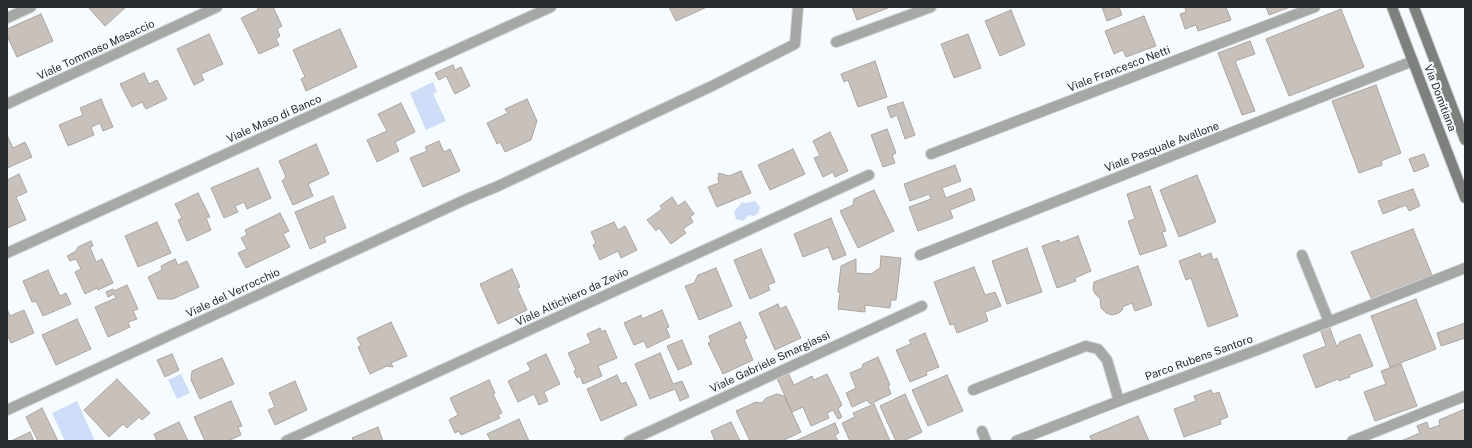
<!DOCTYPE html>
<html>
<head>
<meta charset="utf-8">
<style>
	body { margin:0 }
	#map { position:relative; width:1472px; height:448px; overflow:hidden; background:#f6fbff; font-family:"Public Sans",sans-serif }
	canvas { display:block }
	.frame { position:absolute; inset:0; border:8px solid #292c2e; pointer-events:none }
</style>
</head>
<body>
<div id="map">
<canvas width="1472" height="448"></canvas>
<div class="frame"></div>
</div>
<script>
const c = document.querySelector('canvas').getContext('2d');
c.lineJoin = 'round';
function paint(path, color) {
  c.fillStyle = color;
  c.fill(path, 'evenodd');
}
function shape(rows) {
  const path = new Path2D();
  for (const r of rows) {
    path.moveTo(r[0], r[1]);
    for (let i = 2; i < r.length; i += 2) path.lineTo(r[i], r[i + 1]);
  }
  return path;
}
function stroke(path, color, width, dash) {
  c.strokeStyle = color;
  c.lineWidth = width;
  c.lineCap = dash ? 'butt' : 'round';
  c.setLineDash(dash || []);
  c.stroke(path);
}
function label(font, color, halo, rows, align = 'center') {
  c.font = font + ' "Public Sans",sans-serif';
  c.lineWidth = 4;
  c.setLineDash([]);
  c.textBaseline = 'middle';
  c.strokeStyle = halo;
  c.fillStyle = color;
  for (const [text, x, y, turn = 0] of rows) {
    c.save();
    c.translate(x, y);
    c.rotate((+turn || 0) * Math.PI / 180);
    c.textAlign = isNaN(turn) ? turn : align;
    if (halo) c.strokeText(text, 0, 0);
    c.fillText(text, 0, 0);
    c.restore();
  }
}
const water = shape([
	[433,82,437,92,433,94,446,121,426,130,410,93],
	[755,201,760,207,758,213,754,216,749,215,743,221,736,219,734,212,742,202,746,203],
	[181,374,190,393,177,399,168,380],
	[77,401,95,441,65,441,52,413]
]);
const building = shape([
	[88,7,126,7,105,26,88,7],
	[257,7,273,7,282,26,277,29,280,36,276,39,279,45,259,54,241,18,258,10,257,7],
	[669,7,707,7,676,21,669,7],
	[852,7,888,7,888,8,857,20,852,7],
	[1102,7,1119,7,1122,15,1107,21,1102,7],
	[1185,7,1226,7,1231,20,1198,31,1196,25,1185,29,1180,14,1186,12,1185,7],
	[1266,7,1290,7,1269,15,1266,7],
	[1341,9,1364,67,1289,96,1266,39,1341,9],
	[1011,10,1025,45,1000,56,985,21,1011,10],
	[41,14,53,41,17,57,7,36,7,29,41,14],
	[1144,16,1156,46,1126,57,1123,50,1114,54,1105,31,1144,16],
	[340,29,357,67,306,91,301,79,305,77,293,50,340,29],
	[209,34,223,64,201,74,204,80,194,85,177,49,209,34],
	[968,34,981,68,954,78,941,44,968,34],
	[1250,41,1255,54,1235,61,1255,111,1242,115,1218,53,1250,41],
	[875,61,887,97,858,107,848,80,844,82,841,74,875,61],
	[453,65,455,70,461,67,470,86,455,94,446,76,439,80,435,73,453,65],
	[144,73,149,84,157,80,167,99,146,109,142,102,132,107,120,84,144,73],
	[1376,85,1401,153,1381,161,1382,165,1359,173,1332,101,1376,85],
	[101,99,113,127,103,131,100,123,91,127,94,135,68,146,59,125,83,115,80,108,101,99],
	[527,99,537,121,531,140,505,152,500,142,497,144,487,123,508,113,505,109,527,99],
	[903,102,915,135,905,139,897,115,891,118,887,107,903,102],
	[401,103,415,132,395,142,399,151,377,162,367,140,387,131,378,114,401,103],
	[887,129,896,153,892,155,895,163,883,167,871,135,887,129],
	[830,132,848,171,835,177,833,172,823,177,814,158,820,156,813,141,830,132],
	[7,135,13,148,25,142,32,157,7,168,7,135],
	[439,141,444,152,450,149,460,171,423,187,410,158,427,151,425,147,439,141],
	[316,144,329,174,308,184,313,196,293,205,282,181,286,177,279,161,316,144],
	[793,149,805,174,770,190,758,165,793,149],
	[1424,154,1429,166,1414,172,1409,159,1424,154],
	[955,165,961,181,942,188,946,198,971,188,975,200,950,210,953,218,918,231,909,207,931,199,929,194,910,201,904,184,955,165],
	[258,168,271,198,247,209,244,202,235,206,238,212,224,218,211,188,258,168],
	[741,171,751,193,717,207,708,187,719,183,718,179,719,173,729,176,741,171],
	[19,174,27,192,16,197,26,220,7,228,7,180,19,174],
	[1197,175,1216,222,1179,237,1160,190,1197,175],
	[1150,186,1166,231,1162,232,1167,246,1140,255,1128,221,1135,219,1127,194,1150,186],
	[1413,189,1420,206,1409,211,1406,205,1383,214,1378,201,1413,189],
	[874,190,894,231,858,248,840,211,853,205,854,199,874,190],
	[198,193,210,217,206,218,211,230,187,241,178,220,182,218,175,204,198,193],
	[333,196,346,228,324,237,326,242,310,249,295,212,333,196],
	[672,197,678,206,685,201,694,214,690,217,693,222,683,229,686,233,671,244,659,228,656,231,647,220,662,209,660,206,672,197],
	[280,213,289,231,283,234,290,247,246,268,238,253,247,249,241,238,247,235,245,230,280,213],
	[831,218,846,255,833,260,828,247,803,257,794,234,831,218],
	[157,222,171,253,138,267,125,236,157,222],
	[614,222,618,230,625,226,637,250,621,258,618,251,600,260,593,245,596,243,591,232,614,222],
	[1413,229,1432,275,1372,300,1351,252,1413,229],
	[1078,236,1091,271,1075,278,1076,281,1057,288,1042,246,1059,240,1060,243,1078,236],
	[91,241,93,246,90,247,96,262,102,259,113,283,98,290,97,288,85,294,75,272,81,269,76,259,70,261,67,256,76,251,78,247,91,241],
	[1027,248,1042,292,1007,304,992,261,1027,248],
	[761,249,775,282,768,285,770,290,750,299,734,260,761,249],
	[1200,253,1201,257,1211,253,1213,260,1217,258,1238,316,1208,327,1191,278,1186,280,1179,261,1200,253],
	[881,256,901,258,896,300,891,300,890,308,865,305,865,312,838,309,840,293,838,292,841,266,856,259,856,273,871,274,880,268,881,256],
	[175,259,178,265,187,261,199,287,173,299,158,299,148,277,162,270,161,266,175,259],
	[1138,266,1152,305,1135,311,1132,303,1122,307,1123,309,1119,313,1112,315,1106,313,1101,308,1100,298,1096,295,1093,290,1094,282,1138,266],
	[974,267,985,295,995,292,1001,306,985,312,988,321,957,333,954,324,950,325,934,282,974,267],
	[716,268,732,306,699,320,685,286,694,283,698,275,716,268],
	[512,269,520,287,517,288,527,310,498,324,480,284,512,269],
	[48,270,60,296,66,293,71,304,43,316,36,301,32,302,23,281,48,270],
	[127,285,138,309,133,311,137,319,128,322,130,327,108,337,95,307,116,298,114,294,108,297,106,292,113,289,114,291,127,285],
	[1416,299,1436,349,1390,367,1371,316,1416,299],
	[778,304,780,309,786,306,801,338,775,350,759,313,778,304],
	[7,309,10,316,24,310,34,333,11,343,9,338,7,339,7,309],
	[662,310,669,327,666,328,670,337,647,348,644,341,634,345,624,323,641,315,642,319,662,310],
	[77,319,91,349,56,365,42,335,77,319],
	[391,322,407,356,391,363,393,367,387,366,370,374,358,347,361,345,357,338,391,322],
	[740,322,747,338,744,339,753,360,723,374,708,343,711,342,709,336,740,322],
	[1465,323,1465,338,1441,346,1437,333,1465,323],
	[1329,326,1337,347,1340,342,1360,334,1373,366,1349,375,1350,377,1339,381,1338,379,1316,388,1303,355,1326,346,1320,329,1329,326],
	[600,328,602,332,605,330,617,358,598,366,602,376,583,384,580,376,577,378,574,371,576,370,568,353,591,343,587,334,600,328],
	[925,333,939,367,926,372,927,375,910,382,896,350,911,344,909,340,925,333],
	[682,340,692,364,678,370,667,346,682,340],
	[660,353,673,384,682,381,689,397,680,401,675,389,650,399,635,364,660,353],
	[172,354,179,370,165,377,157,360,172,354],
	[546,354,560,384,544,392,548,401,539,405,534,394,518,402,508,381,531,370,527,363,546,354],
	[878,357,890,385,888,386,891,394,870,404,867,400,852,407,846,393,856,388,850,373,862,368,863,364,878,357],
	[222,358,234,384,200,399,191,380,192,371,222,358],
	[1401,364,1417,406,1375,421,1364,392,1386,384,1381,371,1401,364],
	[788,373,794,385,812,376,814,380,827,374,842,405,838,409,842,417,838,419,833,410,827,413,829,418,811,426,803,407,792,412,777,378,788,373],
	[617,375,621,384,626,382,637,405,601,421,587,389,617,375],
	[947,375,963,411,928,426,912,390,947,375],
	[117,379,150,413,142,420,139,417,127,428,123,424,109,437,84,410,117,379],
	[489,380,495,393,493,394,502,413,498,415,500,418,461,435,459,431,455,433,449,420,458,415,450,398,489,380],
	[295,381,307,410,275,425,268,410,275,407,269,393,295,381],
	[1211,390,1213,394,1219,392,1228,417,1220,420,1221,424,1184,437,1174,409,1196,401,1194,396,1211,390],
	[777,394,784,396,801,432,782,441,750,441,736,411,756,402,762,403,766,398,777,394],
	[905,394,922,432,903,441,896,441,880,406,905,394],
	[231,401,242,426,238,427,241,435,228,441,205,441,194,417,231,401],
	[874,404,890,441,850,441,842,423,855,417,853,413,874,404],
	[42,408,58,441,38,441,26,417,42,408],
	[1465,409,1465,441,1401,441,1420,433,1417,426,1427,422,1429,429,1440,425,1439,420,1465,409],
	[1138,416,1149,441,1092,441,1090,436,1138,416],
	[519,419,529,441,491,441,487,434,519,419],
	[179,422,188,441,157,441,154,434,179,422],
	[731,422,740,441,715,441,711,431,731,422],
	[835,423,839,433,835,435,838,441,795,441,835,423],
	[378,427,383,441,353,441,352,438,378,427],
	[30,432,34,441,11,441,30,432]
]);
const minor = shape([
	[7,18,31,7],
	[836,42,931,7],
	[7,104,217,7],
	[931,154,1315,7],
	[7,253,551,7],
	[920,255,1413,61],
	[1302,255,1329,322],
	[973,390,1086,346,1098,349,1107,360,1119,401],
	[7,410,469,198,496,187,712,86,795,44,798,7],
	[982,431,986,441],
	[286,441,869,175],
	[629,441,922,306],
	[1016,441,1119,401,1257,350,1465,268],
	[1352,441,1465,396]
]);
const secondary = shape([
	[1392,7,1465,198],
	[1414,7,1465,140]
]);
const streetNames = [
	["Viale Tommaso Masaccio",96,50,-25],
	["Viale Francesco Netti",1119,69,-21],
	["Via Domitiana",1440,98,69],
	["Viale Maso di Banco",274,119,-24],
	["Viale Pasquale Avallone",1162,147,-21],
	["Viale del Verrocchio",233,293,-25],
	["Viale Altichiero da Zevio",572,297,-25],
	["Parco Rubens Santoro",1199,358,-20],
	["Viale Gabriele Smargiassi",770,362,-25]
];
paint(water, '#cdddf8');
paint(building, '#c8c0ba');
stroke(building, '#aca49e', 1);
stroke(minor, '#d1d6d9', 12);
stroke(secondary, '#d1d6d9', 12);
stroke(minor, '#a5a8a5', 10);
stroke(secondary, '#7d807c', 10);
label('11px', '#292c2e', '#f6fbff', streetNames);
</script>
</body>
</html>
